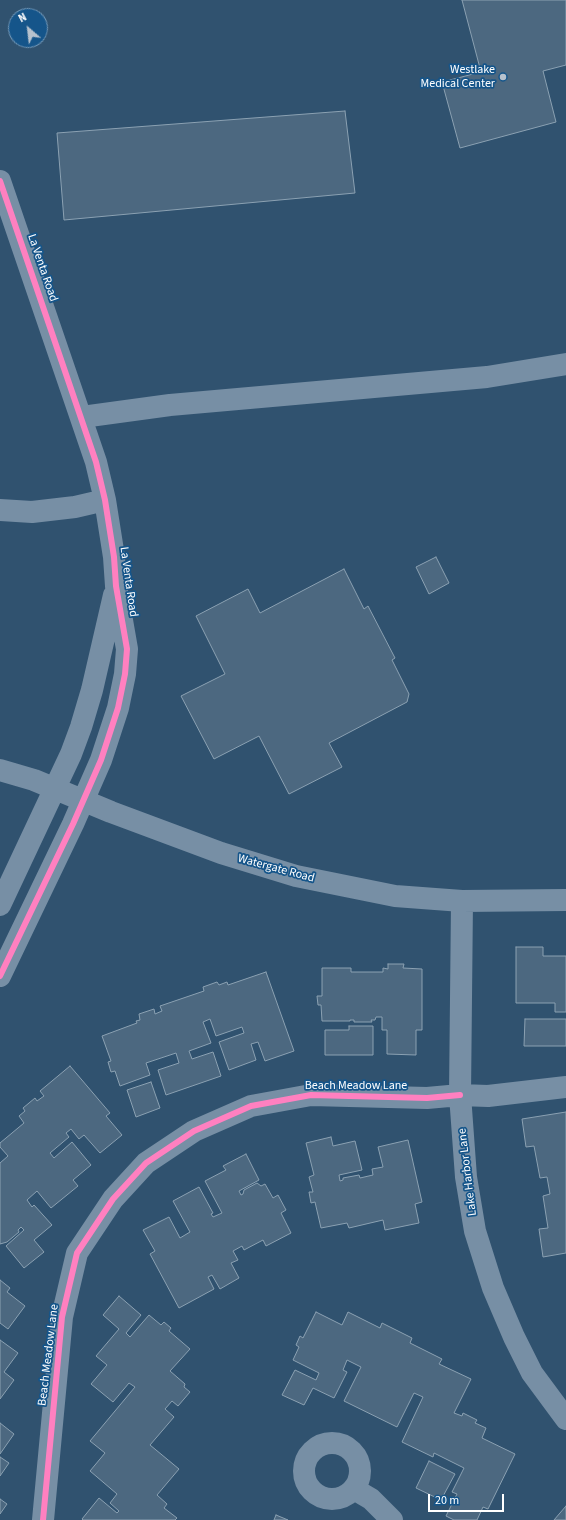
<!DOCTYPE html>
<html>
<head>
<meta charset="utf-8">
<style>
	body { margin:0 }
	#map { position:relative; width:566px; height:1520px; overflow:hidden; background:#30526f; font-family:"Source Sans 3",sans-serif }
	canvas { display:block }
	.north { position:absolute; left:8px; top:8px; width:40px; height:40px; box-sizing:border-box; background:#15558a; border:1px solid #7399b9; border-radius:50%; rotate:332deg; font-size:11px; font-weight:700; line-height:16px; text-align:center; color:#fff }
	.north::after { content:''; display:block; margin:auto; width:14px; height:18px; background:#b7c2cd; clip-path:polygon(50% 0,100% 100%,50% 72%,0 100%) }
	.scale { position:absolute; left:428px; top:1494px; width:76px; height:18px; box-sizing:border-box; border:2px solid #fff; border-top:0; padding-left:5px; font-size:12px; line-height:14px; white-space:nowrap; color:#fff; -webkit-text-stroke:3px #15558a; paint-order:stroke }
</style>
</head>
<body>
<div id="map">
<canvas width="566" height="1520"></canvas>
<div class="north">N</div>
<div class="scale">20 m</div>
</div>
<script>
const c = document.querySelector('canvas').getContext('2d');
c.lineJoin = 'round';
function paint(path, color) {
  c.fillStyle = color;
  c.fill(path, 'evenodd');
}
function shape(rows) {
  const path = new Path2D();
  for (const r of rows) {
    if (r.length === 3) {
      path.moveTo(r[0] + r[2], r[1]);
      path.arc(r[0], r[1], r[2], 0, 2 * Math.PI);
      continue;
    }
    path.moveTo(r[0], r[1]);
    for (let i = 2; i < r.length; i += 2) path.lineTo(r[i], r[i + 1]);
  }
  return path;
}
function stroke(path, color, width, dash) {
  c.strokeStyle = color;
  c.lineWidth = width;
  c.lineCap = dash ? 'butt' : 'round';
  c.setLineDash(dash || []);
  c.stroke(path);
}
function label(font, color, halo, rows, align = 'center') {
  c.font = font + ' "Source Sans 3",sans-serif';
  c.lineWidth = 3.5;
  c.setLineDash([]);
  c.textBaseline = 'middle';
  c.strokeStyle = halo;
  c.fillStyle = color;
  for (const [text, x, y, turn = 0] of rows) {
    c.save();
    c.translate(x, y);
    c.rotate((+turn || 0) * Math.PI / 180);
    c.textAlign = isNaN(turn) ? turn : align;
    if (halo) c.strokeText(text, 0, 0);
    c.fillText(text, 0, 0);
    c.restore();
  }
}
const building = shape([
	[462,0,566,0,566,65,543,71,556,122,460,148,442,82,481,72,462,0],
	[345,111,355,193,64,220,57,133,345,111],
	[436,557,449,583,429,594,416,567,436,557],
	[344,569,364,609,368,606,395,658,392,660,409,694,407,702,329,743,342,767,289,794,259,736,214,759,181,696,225,674,196,616,248,589,260,613,344,569],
	[516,947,543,947,543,956,566,956,566,1012,555,1012,555,1003,516,1003,516,947],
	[388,964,404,964,403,968,422,969,422,1030,416,1030,416,1055,387,1054,387,1030,382,1030,382,1017,376,1017,375,1020,371,1020,372,1022,354,1022,354,1020,350,1020,350,1021,322,1021,321,1005,318,1005,317,996,322,996,322,968,351,968,351,972,383,972,383,968,388,969,388,964],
	[266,972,294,1051,265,1061,258,1042,251,1044,256,1060,229,1070,219,1042,244,1033,242,1027,216,1036,210,1019,203,1022,211,1043,189,1051,192,1059,213,1052,221,1076,166,1095,158,1070,179,1063,176,1053,146,1063,150,1075,120,1086,115,1071,111,1072,108,1062,111,1061,102,1036,137,1023,136,1021,140,1020,139,1014,154,1009,155,1014,162,1011,160,1006,204,991,203,987,217,982,219,985,227,982,228,985,266,972],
	[525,1019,566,1019,566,1046,524,1046,525,1019],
	[349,1026,373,1026,373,1055,325,1055,325,1030,349,1030,349,1026],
	[70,1066,110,1113,106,1116,122,1135,100,1153,84,1135,79,1139,71,1129,66,1133,69,1137,50,1153,54,1158,72,1142,91,1165,73,1180,78,1186,51,1208,37,1191,27,1200,32,1207,34,1205,52,1225,34,1240,44,1252,24,1268,6,1246,24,1230,21,1227,18,1230,19,1232,7,1242,0,1244,0,1163,8,1156,0,1147,0,1143,24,1123,19,1116,25,1111,23,1108,35,1098,37,1101,44,1096,40,1091,70,1066],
	[151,1082,160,1108,136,1117,127,1090,151,1082],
	[566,1112,566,1253,543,1257,539,1229,548,1228,543,1196,550,1194,547,1177,540,1178,534,1146,526,1147,522,1119,566,1112],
	[331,1137,333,1146,355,1141,362,1170,339,1175,340,1181,343,1180,343,1178,359,1175,360,1178,373,1175,372,1169,383,1167,378,1147,408,1140,422,1202,415,1204,419,1223,385,1230,383,1220,349,1228,347,1223,321,1228,315,1202,311,1203,309,1192,313,1192,309,1177,314,1175,306,1143,331,1137],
	[246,1154,259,1180,239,1191,241,1195,243,1194,244,1190,257,1183,261,1186,265,1184,273,1198,278,1195,286,1210,281,1213,291,1233,266,1246,263,1240,244,1250,242,1246,233,1251,238,1260,231,1263,239,1278,220,1289,212,1275,208,1277,214,1289,179,1308,150,1254,155,1251,143,1230,169,1217,180,1238,190,1232,173,1201,199,1187,213,1213,211,1214,213,1217,222,1213,205,1181,226,1170,223,1166,246,1154],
	[0,1280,10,1288,7,1292,25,1306,8,1329,0,1323,0,1280],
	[119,1296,141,1315,126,1333,130,1337,149,1315,161,1325,164,1322,171,1328,169,1331,190,1349,170,1371,185,1384,184,1387,190,1392,178,1406,172,1401,165,1409,174,1417,150,1445,179,1469,157,1495,167,1504,164,1508,177,1518,175,1520,83,1520,82,1519,99,1498,117,1513,119,1511,110,1503,117,1494,90,1471,105,1453,90,1441,135,1387,129,1383,113,1402,91,1384,107,1365,96,1356,119,1329,103,1315,119,1296],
	[316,1312,342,1325,348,1312,380,1328,382,1323,412,1338,410,1343,442,1359,439,1364,471,1379,454,1413,462,1416,463,1413,477,1420,475,1423,486,1428,482,1438,515,1454,488,1509,483,1507,477,1520,454,1520,446,1516,457,1494,452,1492,464,1468,434,1453,433,1457,402,1442,423,1397,414,1393,397,1427,344,1401,361,1367,347,1360,343,1370,347,1372,334,1398,313,1388,304,1405,282,1395,295,1370,316,1380,319,1373,293,1360,299,1347,296,1345,300,1336,303,1338,316,1312],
	[0,1340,18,1353,4,1372,14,1380,0,1399,0,1340],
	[0,1423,14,1434,0,1454,0,1423],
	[0,1457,9,1463,0,1476,0,1457],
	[429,1461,455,1474,441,1500,416,1488,429,1461],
	[0,1499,7,1504,0,1514,0,1499],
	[566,1506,566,1520,554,1520,566,1506],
	[276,1515,288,1520,274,1520,276,1515]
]);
const minor = shape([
	[0,181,96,462,105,500,114,557,116,586,127,649,125,674,118,708,101,760,73,824,0,976],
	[82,417,170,405,487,377,566,364],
	[0,510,32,512,75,507,105,500],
	[0,770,34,780,111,812,221,853,296,876,395,896,462,901,566,900],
	[462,901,460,1095,466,1177,475,1231,493,1288,514,1337,532,1373,566,1419],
	[0,905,71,754,81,727,92,690,114,595],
	[332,1471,28],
	[354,1489,371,1499,392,1520],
	[43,1520,62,1317,77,1253,113,1199,146,1163,194,1131,251,1106,311,1095,427,1098,460,1095,488,1096,566,1087]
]);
const cycleway = shape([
	[0,181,96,462,105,500,114,557,116,586,127,649,125,674,118,708,101,760,73,824,0,976],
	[43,1520,62,1317,77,1253,113,1199,146,1163,194,1131,251,1106,311,1095,427,1098,460,1095]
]);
const markers = [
	[503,77,4,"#b7c2cd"]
];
const poiNames = [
	["Westlake",495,70],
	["Medical Center",495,84]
];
const streetNames = [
	["La Venta Road",42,268,71],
	["La Venta Road",128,582,82],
	["Watergate Road",276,869,15],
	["Beach Meadow Lane",356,1086],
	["Lake Harbor Lane",468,1172,-97],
	["Beach Meadow Lane",49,1355,-83]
];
paint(building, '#4c6880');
stroke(building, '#8ba1b2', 1);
stroke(minor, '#778fa5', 22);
stroke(cycleway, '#ff80c0', 6);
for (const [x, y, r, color] of markers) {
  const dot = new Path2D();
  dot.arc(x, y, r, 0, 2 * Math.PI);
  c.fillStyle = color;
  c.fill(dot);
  stroke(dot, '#15558a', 1.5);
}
label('12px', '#fff', '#15558a', poiNames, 'right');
label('12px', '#fff', '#15558a', streetNames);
</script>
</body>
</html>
